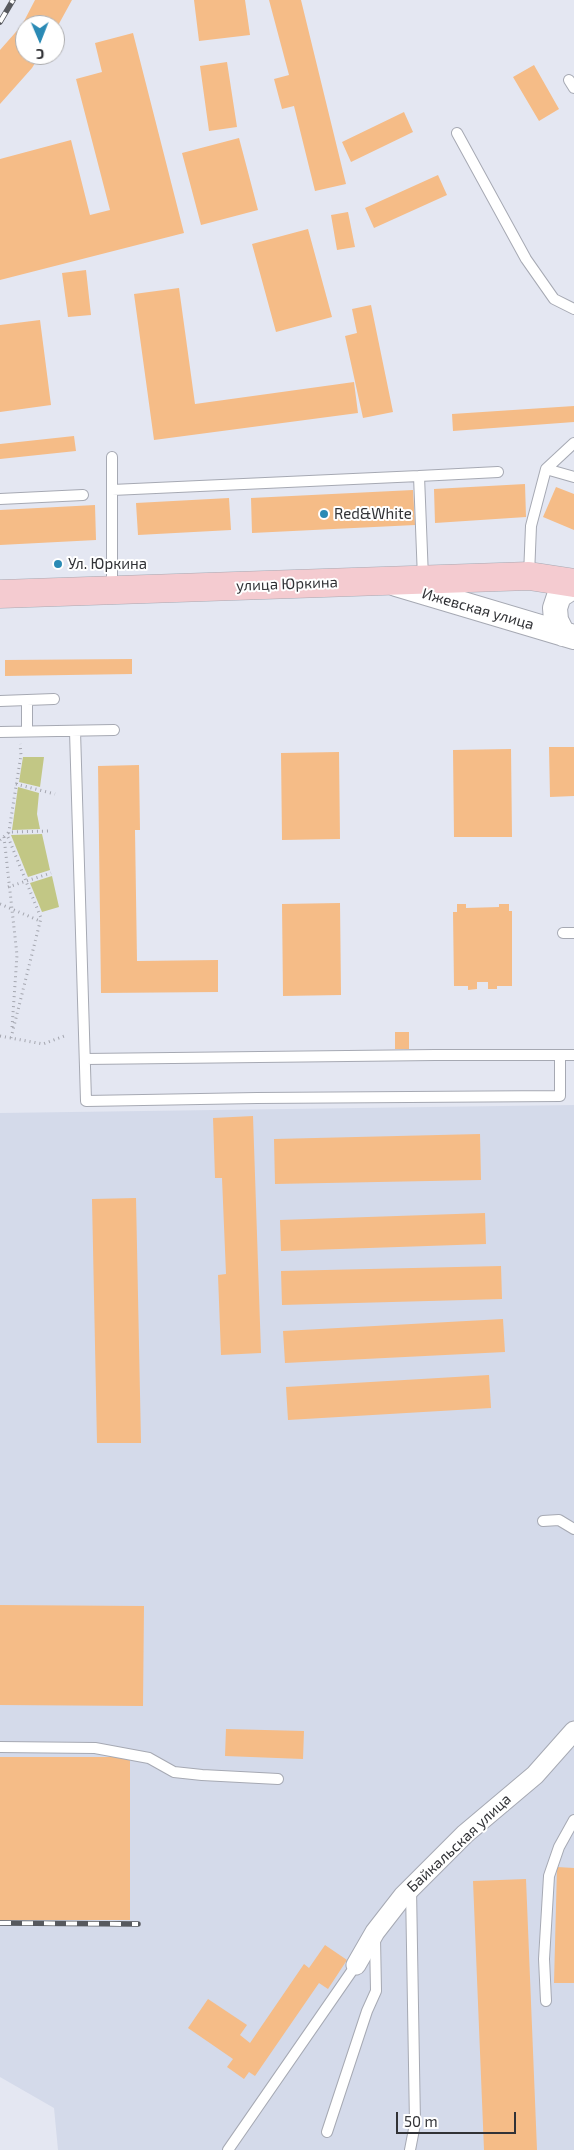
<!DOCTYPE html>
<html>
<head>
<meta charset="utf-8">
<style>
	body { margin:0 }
	#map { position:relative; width:574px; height:2150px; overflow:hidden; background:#e4e7f2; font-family:"Exo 2",sans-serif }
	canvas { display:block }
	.north { position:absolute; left:15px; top:15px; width:50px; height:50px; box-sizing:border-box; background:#fff; border:1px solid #adadaf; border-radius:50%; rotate:179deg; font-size:14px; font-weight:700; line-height:20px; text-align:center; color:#313236 }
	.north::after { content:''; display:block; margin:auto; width:18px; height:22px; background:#2a8ab5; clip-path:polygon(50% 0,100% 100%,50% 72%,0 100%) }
	.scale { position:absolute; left:396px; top:2112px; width:120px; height:22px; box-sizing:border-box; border:2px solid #313236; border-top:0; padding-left:6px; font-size:15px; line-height:18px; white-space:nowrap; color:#313236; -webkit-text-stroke:4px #fff; paint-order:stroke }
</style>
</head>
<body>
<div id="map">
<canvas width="574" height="2150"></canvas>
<div class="north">С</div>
<div class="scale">50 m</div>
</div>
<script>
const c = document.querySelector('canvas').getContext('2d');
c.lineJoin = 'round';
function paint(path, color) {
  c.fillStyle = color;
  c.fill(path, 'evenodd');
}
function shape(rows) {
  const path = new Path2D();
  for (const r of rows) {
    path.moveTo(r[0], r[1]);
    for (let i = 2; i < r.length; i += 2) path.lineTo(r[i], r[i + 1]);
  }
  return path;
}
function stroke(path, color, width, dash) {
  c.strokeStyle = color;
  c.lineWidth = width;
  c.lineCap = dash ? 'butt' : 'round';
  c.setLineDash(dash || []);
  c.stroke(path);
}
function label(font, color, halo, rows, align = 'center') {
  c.font = font + ' "Exo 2",sans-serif';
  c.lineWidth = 4;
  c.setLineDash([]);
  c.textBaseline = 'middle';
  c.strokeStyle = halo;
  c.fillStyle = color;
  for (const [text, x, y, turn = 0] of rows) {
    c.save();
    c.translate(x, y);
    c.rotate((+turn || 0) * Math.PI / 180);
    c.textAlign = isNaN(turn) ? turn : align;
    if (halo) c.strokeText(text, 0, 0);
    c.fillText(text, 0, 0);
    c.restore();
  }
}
const built = shape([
	[574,1105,574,2150,58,2150,54,2108,0,2077,0,1113]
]);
const green = shape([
	[23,757,44,757,40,787,19,782],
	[18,787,39,793,37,814,40,829,12,830],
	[42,834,50,870,28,877,11,835],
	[52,876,59,907,42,912,30,883]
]);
const building = shape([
	[35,0,72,0,55,31,55,25,25,25,25,55,40,55,32,68,0,104,0,50,22,25],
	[194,0,245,0,250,35,199,41],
	[269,0,301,0,346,184,315,191,294,106,282,109,274,79,289,75],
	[133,33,184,233,0,280,0,159,71,140,90,215,110,210,76,79,102,72,95,43],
	[227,62,237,127,209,131,200,66],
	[534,65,559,109,539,121,513,77],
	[404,112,413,132,351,162,342,142],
	[239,138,258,210,201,225,182,153],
	[438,175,447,195,374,228,365,208],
	[348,212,355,247,337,250,331,215],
	[308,229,332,317,276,332,252,244],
	[86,270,91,315,68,317,62,273],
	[179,288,195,404,354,382,358,413,154,440,134,294],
	[371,305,393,412,363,418,345,336,357,333,352,309],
	[40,320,51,405,0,412,0,325],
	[574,406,574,422,453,431,452,414],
	[74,436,76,451,0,459,0,444],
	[525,484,526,517,435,523,434,489],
	[556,487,574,494,574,530,543,517],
	[413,490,415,525,252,533,251,498],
	[229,498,231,530,138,535,136,503],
	[95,505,96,540,0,545,0,510],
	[132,659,132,674,5,676,5,660],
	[549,747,574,747,574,796,550,797],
	[511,749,512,837,454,837,453,750],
	[339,752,340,839,282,840,281,753],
	[139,765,140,830,135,830,137,961,218,960,218,992,101,993,98,766],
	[340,903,341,995,283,996,282,904],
	[457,904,466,904,466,908,499,907,499,904,509,904,509,911,512,911,512,986,497,986,497,989,488,989,488,982,477,982,477,989,468,990,468,986,454,986,453,912,457,912],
	[395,1032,409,1032,409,1049,395,1049],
	[253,1116,261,1353,221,1355,218,1275,226,1274,222,1178,215,1178,213,1118],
	[480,1134,481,1180,275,1184,274,1139],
	[136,1198,141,1443,97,1443,92,1199],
	[485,1213,486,1244,281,1251,280,1220],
	[501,1266,502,1299,282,1305,281,1271],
	[503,1319,505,1352,285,1363,283,1331],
	[489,1375,491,1408,288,1420,286,1387],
	[0,1605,144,1606,143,1706,0,1705],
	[226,1729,304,1731,303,1759,225,1756],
	[0,1757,130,1757,130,1920,0,1920],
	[557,1867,574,1868,574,1983,554,1983],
	[526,1879,537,2150,484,2150,473,1881],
	[325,1945,347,1960,328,1989,319,1983,255,2076,249,2072,244,2079,227,2067,233,2059,188,2028,208,1999,247,2025,240,2035,250,2043,304,1964,309,1968]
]);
const path = shape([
	[16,784,55,794],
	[4,837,17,955,12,1028],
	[0,840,9,832,51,831],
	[8,887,51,873],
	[0,904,40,921],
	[0,1036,43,1044,67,1035],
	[11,1038,41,918,8,837,21,755,20,744]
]);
const service = shape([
	[569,80,574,88],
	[457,133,526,259,554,299,574,309],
	[112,457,112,588],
	[546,469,574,443],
	[419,476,498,472],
	[112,490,419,476,423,578],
	[0,499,83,495],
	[529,575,531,526,546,469,574,477],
	[27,700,27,731],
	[0,701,54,699],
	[75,731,86,1101,257,1098,560,1096,560,1055],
	[0,732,114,730],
	[563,933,574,933],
	[85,1059,435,1055,574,1055],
	[543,1521,559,1520,574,1529],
	[0,1747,95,1748,149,1758,174,1772,202,1775,278,1779],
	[546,2001,544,1959,549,1876,559,1847,574,1820],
	[327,2132,367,2011,376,1991,375,1938],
	[228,2150,356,1965],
	[410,2150,415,2124,411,1888]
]);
const minor = shape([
	[356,1965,375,1932,403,1896,465,1834,535,1775,574,1731]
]);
const tertiary = shape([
	[396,584,574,637],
	[563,634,556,620,555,608,559,596,574,586]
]);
const secondary = shape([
	[0,594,529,576,574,583]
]);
const rail = shape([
	[0,22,13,0],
	[0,1923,138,1924]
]);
const markers = [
	[324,514,5,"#2a8ab5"],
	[58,564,5,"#2a8ab5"]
];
const poiNames = [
	["Red&White",334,514],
	["Ул. Юркина",68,564]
];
const streetNames = [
	["улица Юркина",287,584,-2],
	["Ижевская улица",478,609,16],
	["Байкальская улица",459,1843,-43]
];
paint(built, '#d4daea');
paint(green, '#c2c785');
paint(building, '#f5bc87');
stroke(service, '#a6a9b3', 12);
stroke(minor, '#a6a9b3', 21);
stroke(tertiary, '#a6a9b3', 26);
stroke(secondary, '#a6a9b3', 29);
stroke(path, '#a4a6af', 3, [1, 4]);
stroke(service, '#fff', 10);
stroke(minor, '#fff', 19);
stroke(tertiary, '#fff', 24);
stroke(secondary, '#f4cbd0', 28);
stroke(rail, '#57595e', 5.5);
stroke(rail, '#fff', 4, [11]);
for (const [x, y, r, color] of markers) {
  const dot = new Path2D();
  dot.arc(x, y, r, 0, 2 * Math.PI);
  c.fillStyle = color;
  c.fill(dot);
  stroke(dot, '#fff', 2);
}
label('15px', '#313236', '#fff', poiNames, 'left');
label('15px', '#313236', '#fff', streetNames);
</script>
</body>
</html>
